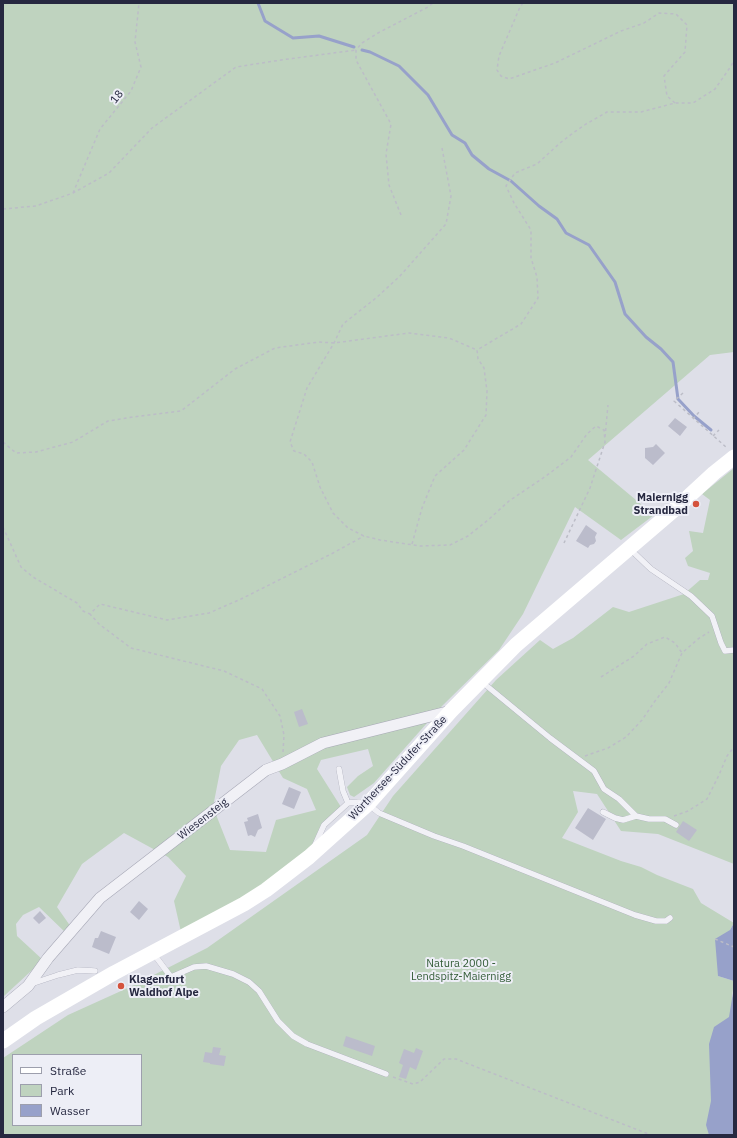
<!DOCTYPE html>
<html>
<head>
<meta charset="utf-8">
<style>
	body { margin:0 }
	#map { position:relative; width:737px; height:1138px; overflow:hidden; background:#dedfe8; font-family:"IBM Plex Sans",sans-serif }
	canvas { display:block }
	.frame { position:absolute; inset:0; border:4px solid #262840; pointer-events:none }
	.legend { position:absolute; left:12px; top:1054px; width:130px; height:72px; box-sizing:border-box; background:#edeef6; border:1px solid #9d9fad; margin:0; padding:5px 7px; list-style:none; font-size:12px; color:#262840 }
	.legend li { display:flex; align-items:center; gap:8px; height:20px }
	.legend b { width:20px; border:1px solid #9d9fad }
</style>
</head>
<body>
<div id="map">
<canvas width="737" height="1138"></canvas>
<div class="frame"></div>
<ul class="legend">
<li><b style="height:5px;background:#fff"></b>Straße</li>
<li><b style="height:11px;background:#bfd3bf"></b>Park</li>
<li><b style="height:11px;background:#97a1ca"></b>Wasser</li>
</ul>
</div>
<script>
const c = document.querySelector('canvas').getContext('2d');
c.lineJoin = 'round';
function paint(path, color) {
  c.fillStyle = color;
  c.fill(path, 'evenodd');
}
function shape(rows) {
  const path = new Path2D();
  for (const r of rows) {
    path.moveTo(r[0], r[1]);
    for (let i = 2; i < r.length; i += 2) path.lineTo(r[i], r[i + 1]);
  }
  return path;
}
function stroke(path, color, width, dash) {
  c.strokeStyle = color;
  c.lineWidth = width;
  c.lineCap = dash ? 'butt' : 'round';
  c.setLineDash(dash || []);
  c.stroke(path);
}
function label(font, color, halo, rows, align = 'center') {
  c.font = font + ' "IBM Plex Sans",sans-serif';
  c.lineWidth = 4;
  c.setLineDash([]);
  c.textBaseline = 'middle';
  c.strokeStyle = halo;
  c.fillStyle = color;
  for (const [text, x, y, turn = 0] of rows) {
    c.save();
    c.translate(x, y);
    c.rotate((+turn || 0) * Math.PI / 180);
    c.textAlign = isNaN(turn) ? turn : align;
    if (halo) c.strokeText(text, 0, 0);
    c.fillText(text, 0, 0);
    c.restore();
  }
}
const green = shape([
	[3,3,734,3,734,352,710,355,588,460,654,515,621,540,575,507,523,614,499,650,442,706,374,783,354,797,350,795,347,787,358,776,373,766,368,749,321,760,317,769,341,807,327,819,309,852,250,897,181,932,174,901,186,876,168,857,124,833,82,864,57,907,71,927,67,934,39,907,23,915,16,924,17,936,43,960,3,997],
	[257,735,283,778,307,789,316,810,276,820,266,852,230,850,213,807,221,766,239,740],
	[734,468,734,864,658,834,621,831,597,794,573,791,578,812,562,838,621,861,641,867,657,875,693,889,701,903,734,923,730,930,718,976,734,981,732,997,734,999,734,1135,3,1135,3,1058,68,1015,132,986,207,948,367,835,393,796,496,680,540,640,553,649,573,638,613,607,629,612,684,594,700,580,708,580,710,573,688,566,685,558,693,551,689,531,703,533,710,500,702,494],
	[13,1055,141,1055,141,1125,13,1125]
]);
const water = shape([
	[734,917,734,981,718,976,715,939,730,930,734,923],
	[734,987,734,1135,709,1135,706,1125,711,1101,709,1044,714,1027,729,1017]
]);
const stream = shape([
	[258,3,265,21,293,38,319,36,354,47],
	[362,50,370,52,399,66,428,95,452,135,465,143,472,155,489,169,511,181,539,206,557,219,566,233,589,245,615,282,625,314,646,337,661,349,673,362,678,399,694,416,711,430]
]);
const building = shape([
	[675,418,687,427,680,436,668,426],
	[656,444,665,453,653,465,645,458,645,448,653,447],
	[586,525,597,533,595,537,596,541,594,544,590,545,588,548,576,541],
	[302,709,308,724,299,727,294,712],
	[289,787,301,792,294,809,282,804],
	[588,808,606,819,593,840,575,828],
	[258,814,262,828,258,830,255,837,251,835,248,836,244,822,248,821,247,818],
	[683,821,697,830,689,841,676,832],
	[139,901,148,909,139,920,130,912],
	[40,911,46,918,39,924,33,918],
	[101,931,116,937,109,954,92,947,95,938,98,938],
	[346,1036,375,1046,372,1056,343,1046],
	[213,1047,221,1048,219,1055,226,1056,224,1066,210,1064,210,1063,203,1062,205,1052,212,1053],
	[416,1048,423,1051,416,1070,410,1067,406,1079,399,1077,403,1065,399,1063,404,1049,414,1053]
]);
const path = shape([
	[523,3,520,7,499,56,497,70,501,76,509,79,555,63,621,31,644,23,659,13,676,14,687,25,685,52,664,76,667,96,675,103],
	[442,148,451,196,446,224,399,277,376,298,343,324,334,343,307,388,290,442,294,451,304,454,312,462,320,487,333,513,348,528,364,536,380,540,420,546,450,545,468,536,488,520,509,501,546,476,571,457,587,434,596,426,604,430,605,442,590,488,564,543],
	[73,193,100,129,131,91,141,67,135,42,139,3],
	[3,209,36,206,73,193,109,173,152,128,236,67,281,60,356,50],
	[401,215,389,185,386,154,391,124,356,60,356,50,362,43,378,33,428,7,433,3],
	[683,393,674,401,726,447],
	[693,419,699,412],
	[713,436,719,430],
	[605,437,608,405],
	[3,442,16,453,36,452,73,442,108,421,133,417,181,411,235,369,275,348,319,342,334,343,409,333,449,338,477,350],
	[3,527,21,567,33,577,77,603,83,611,90,614],
	[412,544,422,508,435,476,464,450,486,415,487,391,484,368,478,359,477,350,521,324,538,298,537,277,531,258,531,230,514,203,506,186,515,173,537,164,560,143,573,133,586,124,607,112,641,112,675,103,693,103,715,89,729,69,734,61],
	[601,677,634,656,647,644,665,637,675,643,682,653],
	[283,752,284,735,280,716,262,689,224,671,131,648,99,624,90,614,100,604,167,620,209,613,241,599,333,553,364,536],
	[585,756,608,748,626,737,642,720,655,701,669,683,682,653,698,639,709,632],
	[674,816,688,811,707,799,719,775,727,756,734,747],
	[715,939,734,947],
	[393,1077,413,1084,420,1082,444,1059,456,1059,651,1135]
]);
const service = shape([
	[630,549,651,569,691,596,712,616,721,643,725,651,734,650],
	[482,682,550,738,594,771,604,789,619,799,636,816,649,819,665,819,676,825],
	[339,769,343,791,348,803],
	[603,812,615,818,623,820,636,816],
	[315,845,324,825,348,803,359,802,368,804,379,813,434,836,463,846,635,915,656,921,666,921,670,918],
	[153,953,171,977,194,967,206,966,233,974,249,982,259,991,278,1021,293,1036,307,1044,386,1074],
	[31,984,58,975,78,970,95,971]
]);
const minor = shape([
	[3,1007,28,986,48,958,100,898,266,770,282,764,323,743,451,711]
]);
const secondary = shape([
	[3,1041,36,1018,114,973,244,904,266,890,309,857,368,804,451,711,516,645,675,509,714,473,734,457]
]);
const markers = [
	[696,504,4,"#d4523c"],
	[121,986,4,"#d4523c"]
];
const streetNames = [
	["18",117,97,-51],
	["Wörthersee-Südufer-Straße",398,768,-47],
	["Wiesensteig",203,819,-38]
];
const poiNames = [
	["Maiernigg",688,498],
	["Strandbad",688,511],
	["Klagenfurt",129,980,"left"],
	["Waldhof Alpe",129,993,"left"]
];
const parkNames = [
	["Natura 2000 -",461,964],
	["Lendspitz-Maiernigg",461,977]
];
paint(green, '#bfd3bf');
paint(water, '#97a1ca');
stroke(stream, '#97a1ca', 3);
paint(building, '#bbbccb');
stroke(service, '#a7a8b6', 6);
stroke(minor, '#a7a8b6', 12);
stroke(path, '#bcbdc7', 1.5, [3, 3]);
stroke(service, '#f1f1f6', 5.5);
stroke(minor, '#f1f1f6', 11);
stroke(secondary, '#fff', 15);
for (const [x, y, r, color] of markers) {
  const dot = new Path2D();
  dot.arc(x, y, r, 0, 2 * Math.PI);
  c.fillStyle = color;
  c.fill(dot);
  stroke(dot, '#edeef6', 1.5);
}
label('11px', '#262840', '#edeef6', streetNames);
label('bold 11px', '#262840', '#edeef6', poiNames, 'right');
label('11px', '#335c37', '#edeef6', parkNames);
</script>
</body>
</html>
